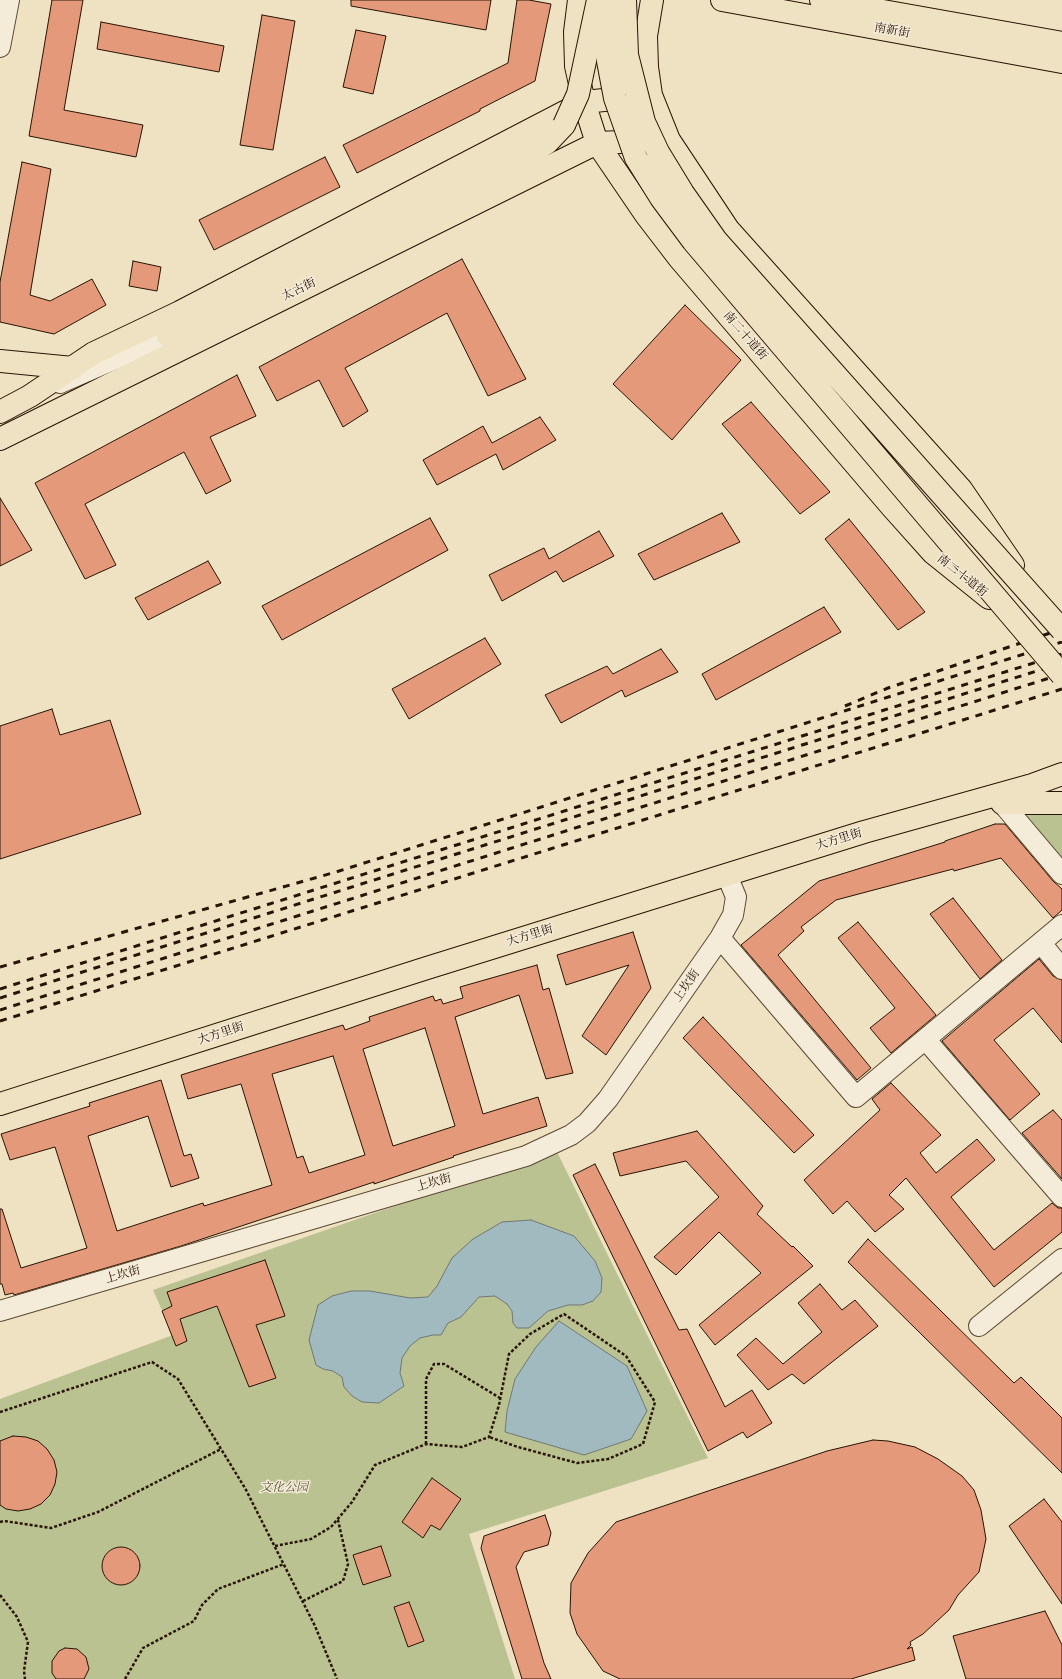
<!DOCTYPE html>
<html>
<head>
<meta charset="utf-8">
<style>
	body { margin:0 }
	canvas { display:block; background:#eee2c3 }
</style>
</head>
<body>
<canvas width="1062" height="1679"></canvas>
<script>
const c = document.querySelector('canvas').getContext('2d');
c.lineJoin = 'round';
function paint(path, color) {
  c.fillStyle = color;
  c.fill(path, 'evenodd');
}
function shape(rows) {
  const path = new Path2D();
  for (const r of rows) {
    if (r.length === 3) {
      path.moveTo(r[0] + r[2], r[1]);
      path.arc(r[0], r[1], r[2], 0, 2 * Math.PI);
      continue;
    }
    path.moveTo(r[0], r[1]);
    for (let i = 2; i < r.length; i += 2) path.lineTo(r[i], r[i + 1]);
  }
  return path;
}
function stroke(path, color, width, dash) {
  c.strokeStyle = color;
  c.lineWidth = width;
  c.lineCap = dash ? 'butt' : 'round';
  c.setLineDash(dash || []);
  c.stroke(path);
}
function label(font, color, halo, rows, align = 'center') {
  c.font = font + ' Alegreya,"Noto Serif SC",serif';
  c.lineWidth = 3;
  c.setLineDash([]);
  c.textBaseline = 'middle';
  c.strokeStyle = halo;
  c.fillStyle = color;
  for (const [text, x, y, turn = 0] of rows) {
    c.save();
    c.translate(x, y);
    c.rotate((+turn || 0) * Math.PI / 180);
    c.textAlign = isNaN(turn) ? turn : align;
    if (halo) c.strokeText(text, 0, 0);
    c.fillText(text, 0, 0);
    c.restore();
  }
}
const green = shape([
	[1039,810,1062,814,1062,860,1025,816],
	[556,1150,708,1458,469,1534,515,1679,0,1679,0,1399,173,1335,153,1290]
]);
const water = shape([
	[531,1220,574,1236,595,1261,602,1278,601,1292,593,1301,582,1305,568,1305,548,1311,529,1328,517,1328,513,1323,512,1311,507,1304,495,1296,479,1297,461,1317,448,1323,441,1335,433,1335,420,1338,410,1346,402,1358,400,1373,404,1386,379,1403,362,1402,352,1396,344,1387,342,1377,333,1371,323,1369,316,1365,309,1340,318,1305,332,1296,351,1291,370,1291,410,1298,428,1297,437,1286,452,1258,473,1239,502,1222,531,1220],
	[559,1321,627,1366,647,1411,631,1439,584,1455,505,1432,507,1411,515,1379,536,1347,559,1321]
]);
const building = shape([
	[52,0,83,0,64,110,143,125,136,157,29,136,52,0],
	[351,0,491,0,486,30,351,6,351,0],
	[517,0,529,0,551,4,535,81,480,109,480,111,357,173,343,145,508,63,517,0],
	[262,15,295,21,273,150,240,145,262,15],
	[101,22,224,46,219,72,97,49,101,22],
	[356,30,386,36,373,94,343,87,356,30],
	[325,157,340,187,214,250,199,220,325,157],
	[22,162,51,169,30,295,50,301,92,279,106,305,54,334,0,322,0,282,22,162],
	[462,259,526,379,488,396,447,313,345,368,368,411,343,427,319,380,277,401,259,367,462,259],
	[133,261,161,267,157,291,129,286,133,261],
	[685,305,741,360,672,440,613,384,685,305],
	[237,375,256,416,210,437,231,481,206,494,184,452,85,504,116,565,85,579,35,483,237,375],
	[751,402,830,492,800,514,722,424,751,402],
	[540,417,556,440,503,470,496,454,437,485,423,460,483,426,492,443,540,417],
	[0,498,32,550,0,566,0,498],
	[722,513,740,542,654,580,638,554,722,513],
	[430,518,448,550,282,640,262,606,430,518],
	[849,519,925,612,898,630,825,539,849,519],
	[599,531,614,556,563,582,556,571,502,601,489,575,544,548,549,559,599,531],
	[208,561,221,583,148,620,135,598,208,561],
	[824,607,841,632,716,700,702,674,824,607],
	[485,638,501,664,409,719,392,689,485,638],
	[661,649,678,672,625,697,622,690,561,723,545,695,607,666,613,674,661,649],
	[52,709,60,735,110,720,141,814,0,859,0,726,52,709],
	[995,824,1005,824,1053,881,1062,889,1062,910,1053,918,1001,858,954,871,953,869,836,900,801,927,804,931,778,955,871,1068,857,1080,741,945,819,881,945,842,945,841,995,824],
	[953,898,1002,960,980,979,930,914,953,898],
	[858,922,936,1015,891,1053,870,1028,895,1008,838,938,858,922],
	[633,932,651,988,606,1055,582,1036,629,965,566,985,557,955,633,932],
	[1039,959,1053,976,1062,980,1062,1043,1033,1008,994,1040,1040,1094,1010,1120,942,1041,1039,959],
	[537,965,543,990,549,988,573,1073,546,1079,519,995,455,1017,483,1114,538,1097,547,1126,453,1156,454,1157,374,1184,374,1182,181,1246,14,1295,13,1293,5,1295,2,1284,0,1284,0,1209,2,1209,21,1268,87,1248,55,1147,10,1160,1,1134,90,1106,89,1103,161,1080,184,1156,191,1154,199,1178,171,1187,148,1116,88,1136,117,1231,203,1203,204,1206,272,1185,241,1084,188,1099,181,1075,343,1025,345,1030,370,1021,369,1017,433,996,435,1001,441,999,443,1004,463,998,460,987,537,965],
	[425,1028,455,1126,393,1146,363,1049,425,1028],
	[333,1056,365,1155,309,1173,303,1156,297,1158,272,1074,333,1056],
	[703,1017,814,1135,794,1153,683,1038,703,1017],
	[891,1083,941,1135,920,1153,936,1173,977,1139,995,1160,951,1197,994,1250,1052,1203,1058,1208,1062,1208,1062,1232,994,1287,906,1178,889,1195,904,1209,875,1232,847,1201,833,1214,804,1180,880,1110,872,1099,891,1083],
	[1053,1110,1062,1120,1062,1179,1022,1133,1053,1110],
	[697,1131,763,1206,757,1214,792,1247,793,1246,813,1266,715,1345,699,1325,761,1273,719,1232,676,1275,654,1257,719,1197,686,1161,620,1176,613,1153,697,1131],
	[595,1164,679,1330,687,1329,725,1407,752,1390,772,1423,747,1438,743,1432,708,1451,573,1175,595,1164],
	[868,1239,1014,1383,1021,1377,1062,1418,1062,1473,848,1262,868,1239],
	[265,1260,285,1316,256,1325,276,1378,249,1387,217,1306,180,1319,187,1341,176,1346,162,1311,172,1306,167,1292,265,1260],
	[820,1284,842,1310,855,1300,878,1326,804,1384,792,1374,768,1390,737,1355,756,1338,783,1364,822,1332,798,1303,820,1284],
	[13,1436,26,1437,38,1441,47,1449,54,1460,57,1472,55,1484,50,1495,41,1504,30,1509,18,1511,6,1509,0,1505,0,1441,13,1436],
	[873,1440,888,1441,915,1447,938,1459,962,1476,974,1490,981,1510,986,1539,979,1572,958,1595,949,1610,923,1634,910,1642,911,1645,907,1649,912,1647,915,1660,851,1679,620,1679,603,1671,577,1634,570,1613,571,1583,588,1553,616,1522,827,1451,873,1440],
	[432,1478,461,1499,440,1530,431,1525,423,1538,402,1522,432,1478],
	[1044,1499,1062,1522,1062,1604,1009,1526,1044,1499],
	[545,1515,551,1533,548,1545,524,1552,516,1567,544,1663,551,1679,522,1679,481,1548,484,1536,545,1515],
	[381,1546,391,1576,363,1585,353,1555,381,1546],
	[121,1566,19],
	[409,1602,424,1641,408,1647,394,1607,409,1602],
	[1045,1611,1062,1645,1062,1679,966,1679,953,1636,1045,1611],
	[65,1648,77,1649,86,1657,89,1669,84,1679,56,1679,52,1673,52,1661,59,1651,65,1648]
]);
const path = shape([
	[0,1412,152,1362,178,1379,245,1488,315,1626,337,1679],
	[426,1444,426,1379,434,1364,444,1364,500,1398],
	[0,1522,4,1521,51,1528,98,1512,221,1449],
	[275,1546,311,1539,331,1527,352,1502,375,1465,426,1444,462,1447,489,1437,499,1405,509,1354,530,1334,564,1314,626,1356,655,1402,643,1444,608,1459,577,1463,518,1447,489,1437],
	[0,1595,17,1617,28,1642,24,1671,25,1679],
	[303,1601,343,1581,348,1564,338,1520],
	[125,1679,143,1648,194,1621,202,1605,218,1589,284,1564]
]);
const minor = shape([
	[0,47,9,0],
	[60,383,168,336],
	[1002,803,1062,874],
	[720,938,856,1097,1062,925],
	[1041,943,1062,969],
	[926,1040,1062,1197],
	[0,1311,526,1156,571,1135,587,1123,608,1099,720,938,733,915,736,897,731,885],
	[979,1326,1062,1259]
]);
const major = shape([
	[579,0,575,32,576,66,584,102,597,143,646,215,679,258,891,506,933,553,989,598],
	[652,0,646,36,647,67,651,95,669,140,728,229,961,489,1013,565],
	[722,0,1062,62],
	[821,0,1062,43],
	[168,336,540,147,547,143,564,125],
	[0,361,73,368],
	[0,412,30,396,94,353,180,312,584,102,634,97],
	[0,439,597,143,669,140],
	[1002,803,1062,803],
	[0,1104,427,968,864,832,1032,785,1062,774]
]);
const rail = shape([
	[845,706,888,688,1062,629],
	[0,967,336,872,1062,642],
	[0,989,1062,654],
	[0,998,1062,663],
	[0,1010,1062,674],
	[0,1021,1062,689]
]);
const majorBridge = shape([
	[564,125,578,94,598,0]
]);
const highwayBridge = shape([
	[608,0,606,23,608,61,615,98,636,158,661,198,693,241,1062,675],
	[625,0,627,55,644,122,658,152,683,193,716,240,1062,630]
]);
const streetNames = [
	["南新街",892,31,10],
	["太古街",299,290,-26],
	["南二十道街",745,336,49],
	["南二十道街",962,576,38],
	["大方里街",839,840,-17],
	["大方里街",530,936,-17],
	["上坎街",687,986,-55],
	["大方里街",221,1034,-18],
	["上坎街",434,1183,-16],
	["上坎街",123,1275,-16]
];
const parkNames = [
	["文化公园",284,1488]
];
paint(green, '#bbc292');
paint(water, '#a1bac0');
stroke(water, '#717874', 1);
paint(building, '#e4997a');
stroke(building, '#281402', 1);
stroke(minor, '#5a4832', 22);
stroke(major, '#281402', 24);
stroke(path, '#281402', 2.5, [3, 2]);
stroke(minor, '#f4ecd8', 20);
stroke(major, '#eee2c3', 22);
stroke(rail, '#281402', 3, [7, 7]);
stroke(majorBridge, '#281402', 24, []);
stroke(highwayBridge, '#281402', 24, []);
stroke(majorBridge, '#eee2c3', 22);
stroke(highwayBridge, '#eee2c3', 22);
label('12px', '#281402', '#f4ecd8', streetNames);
label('italic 12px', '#5b5134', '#f4ecd8', parkNames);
</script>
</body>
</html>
